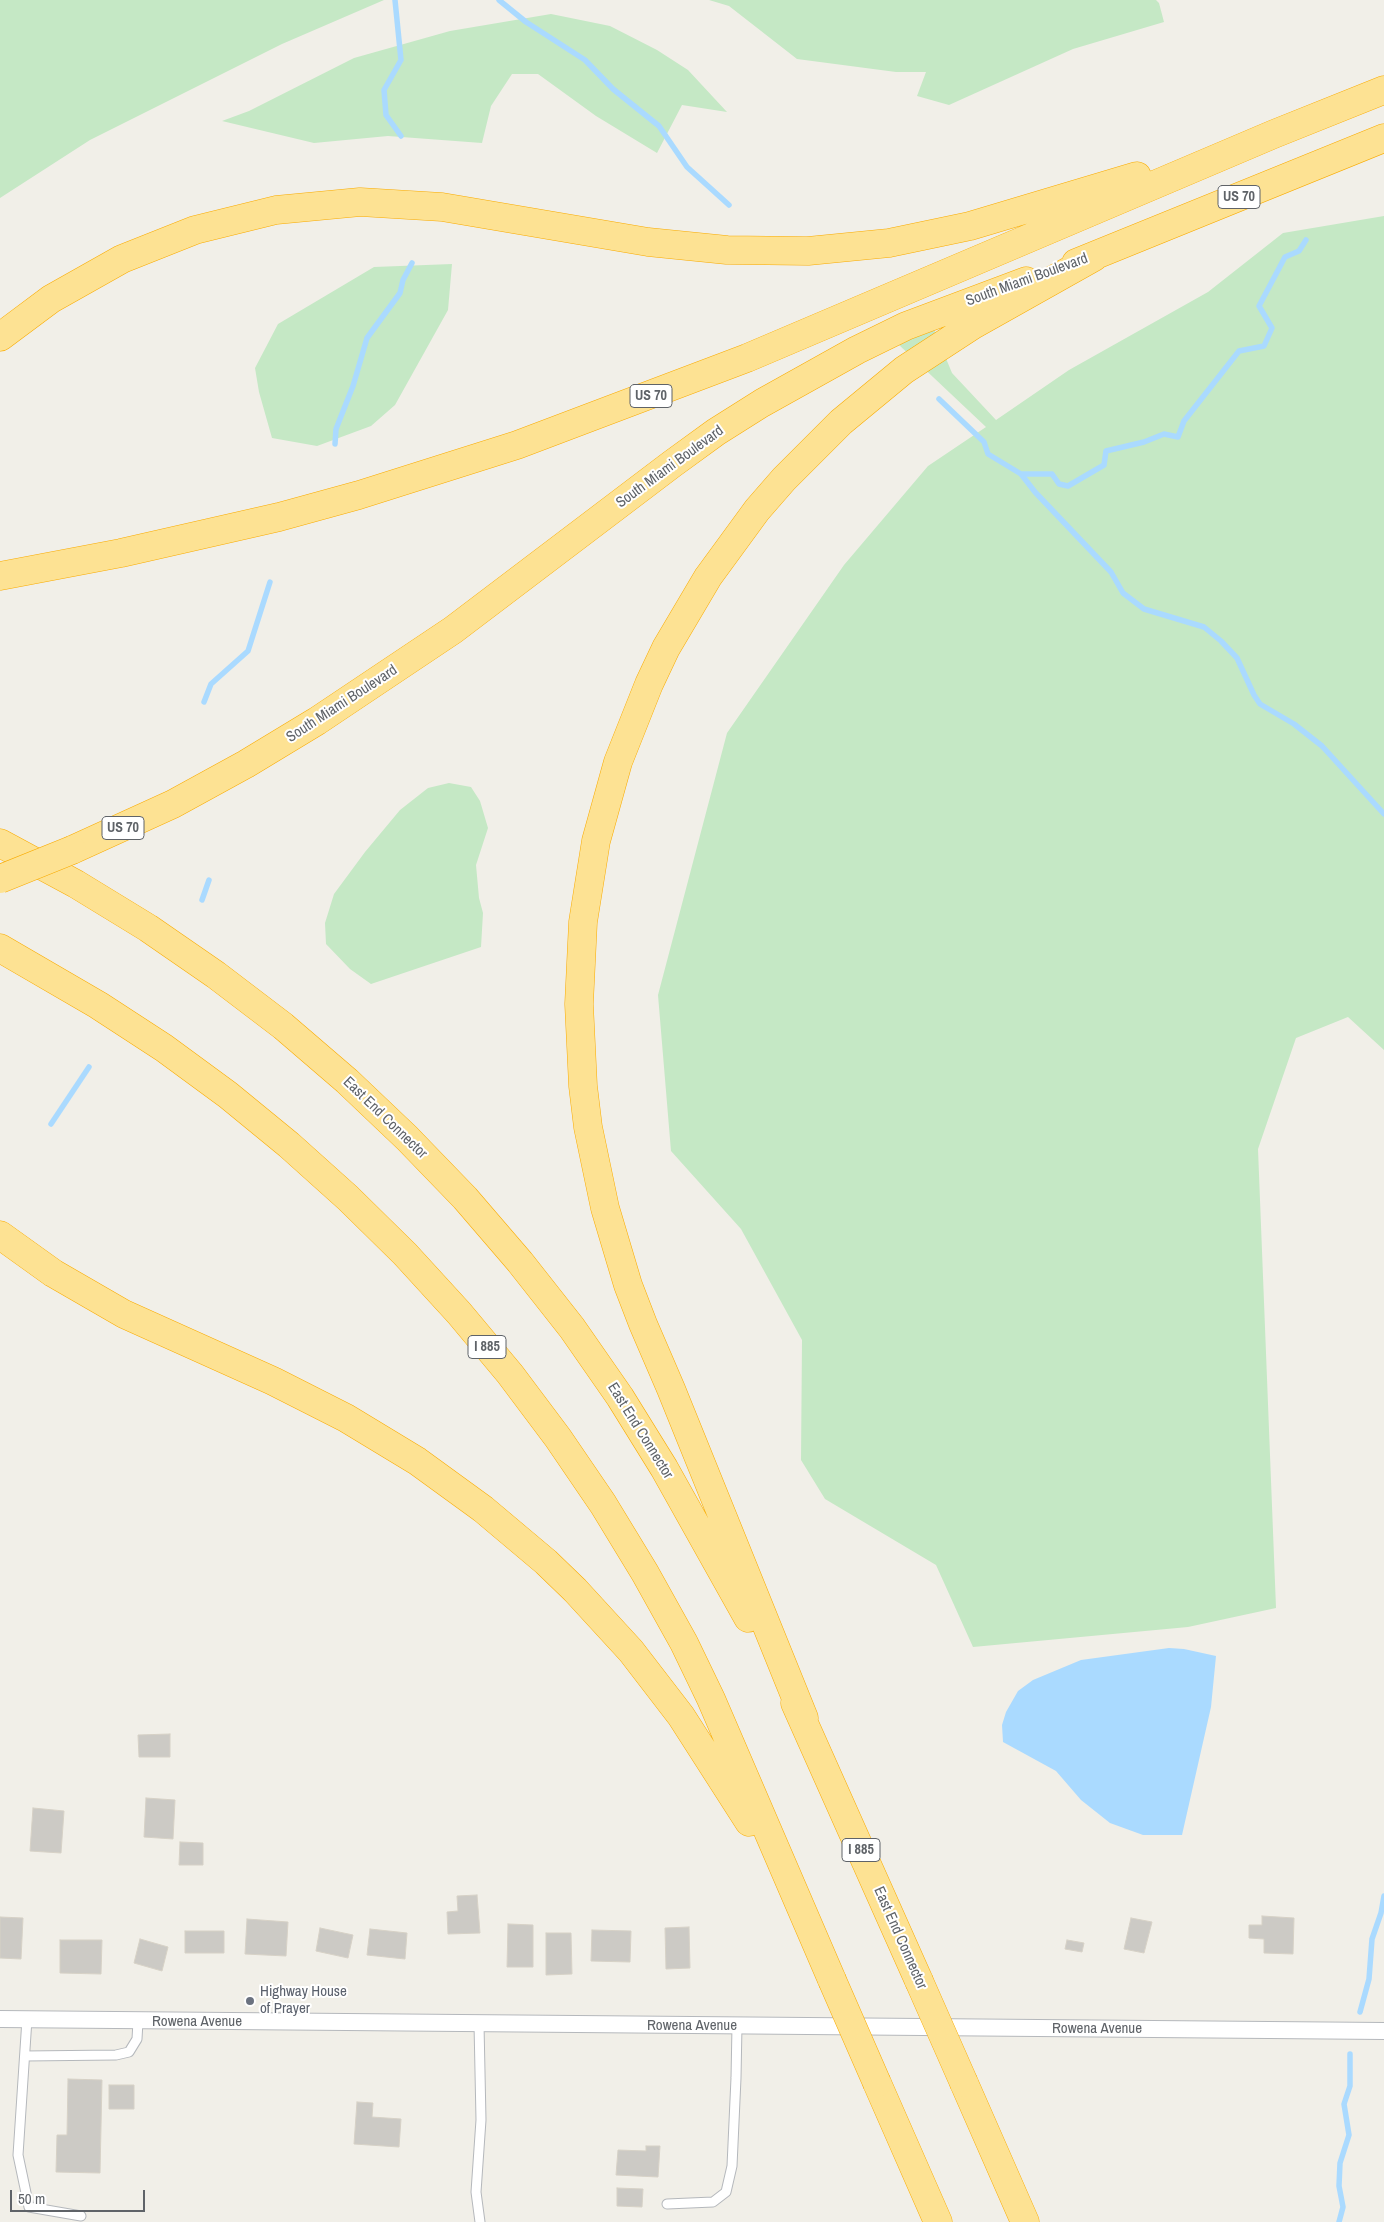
<!DOCTYPE html>
<html>
<head>
<meta charset="utf-8">
<style>
	body { margin:0 }
	#map { position:relative; width:1384px; height:2222px; overflow:hidden; background:#f1efe8; font-family:"Archivo Narrow",sans-serif }
	canvas { display:block }
	.scale { position:absolute; left:10px; top:2190px; width:135px; height:22px; box-sizing:border-box; border:2px solid #5f6368; border-top:0; padding-left:6px; font-size:15px; line-height:18px; white-space:nowrap; color:#5f6368; -webkit-text-stroke:4px #fff; paint-order:stroke }
</style>
</head>
<body>
<div id="map">
<canvas width="1384" height="2222"></canvas>
<div class="scale">50 m</div>
</div>
<script>
const c = document.querySelector('canvas').getContext('2d');
c.lineJoin = 'round';
function paint(path, color) {
  c.fillStyle = color;
  c.fill(path, 'evenodd');
}
function shape(rows) {
  const path = new Path2D();
  for (const r of rows) {
    path.moveTo(r[0], r[1]);
    for (let i = 2; i < r.length; i += 2) path.lineTo(r[i], r[i + 1]);
  }
  return path;
}
function stroke(path, color, width, dash) {
  c.strokeStyle = color;
  c.lineWidth = width;
  c.lineCap = dash ? 'butt' : 'round';
  c.setLineDash(dash || []);
  c.stroke(path);
}
function label(font, color, halo, rows, align = 'center') {
  c.font = font + ' "Archivo Narrow",sans-serif';
  c.lineWidth = 4;
  c.setLineDash([]);
  c.textBaseline = 'middle';
  c.strokeStyle = halo;
  c.fillStyle = color;
  for (const [text, x, y, turn = 0] of rows) {
    c.save();
    c.translate(x, y);
    c.rotate((+turn || 0) * Math.PI / 180);
    c.textAlign = isNaN(turn) ? turn : align;
    if (halo) c.strokeText(text, 0, 0);
    c.fillText(text, 0, 0);
    c.restore();
  }
}
const green = shape([
	[0,0,384,0,282,44,90,140,0,198],
	[709,0,1156,0,1159,3,1164,22,1073,49,949,105,917,96,926,72,896,72,797,59,729,6],
	[551,14,610,26,657,50,688,70,727,112,682,105,657,153,596,116,538,74,512,74,491,106,482,143,388,136,314,143,222,121,249,111,354,58,450,31],
	[1384,216,1384,1050,1348,1017,1296,1038,1258,1149,1276,1608,1188,1627,973,1647,936,1565,825,1499,801,1460,802,1340,741,1229,671,1151,658,995,727,733,844,565,928,466,986,427,898,344,933,327,952,373,996,420,1069,370,1208,292,1283,233],
	[452,264,448,310,395,405,371,426,317,446,272,438,259,392,255,368,278,324,374,267],
	[449,783,471,787,480,801,488,828,476,865,479,898,483,913,481,947,371,984,350,969,326,944,325,923,334,894,365,852,400,810,428,788]
]);
const water = shape([
	[1169,1648,1184,1649,1216,1656,1211,1707,1182,1835,1143,1835,1110,1823,1081,1800,1056,1771,1003,1742,1002,1725,1006,1712,1018,1691,1033,1680,1081,1660]
]);
const stream = shape([
	[395,0,401,60,384,90,386,115,401,136],
	[499,0,526,22,585,60,613,89,659,126,687,167,729,205],
	[939,399,984,442,988,454,1021,474,1035,492,1111,572,1123,593,1144,609,1204,627,1221,641,1237,658,1254,695,1260,704,1294,724,1322,746,1384,814],
	[335,444,336,429,353,386,367,338,400,293,403,280,412,263],
	[1021,474,1052,474,1059,484,1068,486,1104,465,1106,451,1144,442,1164,434,1178,437,1184,421,1239,351,1264,346,1272,328,1259,306,1285,257,1299,251,1306,240],
	[204,702,211,684,248,651,270,582],
	[202,900,209,880],
	[51,1124,89,1067],
	[1360,2012,1369,1979,1372,1939,1381,1913,1384,1896],
	[1339,2222,1343,2207,1339,2186,1340,2163,1349,2135,1344,2104,1350,2086,1350,2054]
]);
const building = shape([
	[170,1734,170,1757,139,1757,138,1735,170,1734],
	[146,1798,175,1800,173,1839,144,1837,146,1798],
	[33,1808,64,1811,61,1853,30,1851,33,1808],
	[180,1842,203,1843,203,1865,179,1865,180,1842],
	[477,1895,480,1933,448,1934,447,1912,458,1911,457,1896,477,1895],
	[1262,1916,1294,1918,1293,1954,1264,1953,1264,1939,1249,1938,1249,1925,1262,1925,1262,1916],
	[0,1917,23,1918,21,1959,0,1958,0,1917],
	[1131,1918,1152,1922,1144,1953,1124,1949,1131,1918],
	[247,1919,288,1922,286,1956,245,1954,247,1919],
	[508,1924,533,1925,533,1967,507,1967,508,1924],
	[689,1927,690,1968,666,1969,665,1928,689,1927],
	[320,1928,353,1935,348,1958,316,1951,320,1928],
	[370,1929,407,1933,405,1959,367,1955,370,1929],
	[592,1930,631,1931,630,1962,591,1961,592,1930],
	[185,1931,224,1931,224,1953,185,1953,185,1931],
	[546,1933,571,1933,572,1974,546,1975,546,1933],
	[140,1939,168,1947,162,1971,134,1963,140,1939],
	[60,1940,102,1940,101,1974,60,1973,60,1940],
	[1067,1940,1084,1943,1082,1952,1065,1949,1067,1940],
	[68,2079,102,2080,100,2173,56,2172,57,2135,67,2135,68,2079],
	[109,2085,134,2085,134,2109,109,2109,109,2085],
	[357,2102,373,2103,372,2117,401,2119,399,2147,354,2144,357,2102],
	[646,2146,660,2146,658,2177,616,2175,618,2150,646,2151,646,2146],
	[617,2188,643,2189,642,2207,617,2206,617,2188]
]);
const lane = shape([
	[27,2019,18,2155,29,2207,81,2216],
	[479,2024,481,2120,476,2192,480,2222],
	[25,2056,116,2055,129,2052,137,2039,138,2021],
	[667,2204,713,2202,726,2192,732,2166,736,2078,737,2026]
]);
const street = shape([
	[0,2019,1384,2031]
]);
const highway = shape([
	[1076,263,1384,138],
	[0,337,51,299,122,259,195,230,276,210,360,202,442,207,648,242,727,250,808,251,889,243,970,226,1137,176],
	[0,576,121,553,279,517,359,495,517,445,747,358,1274,134,1384,90],
	[0,843,76,884,148,928,216,975,283,1026,347,1081,407,1138,465,1198,520,1262,572,1328,620,1397,664,1468,748,1618],
	[72,850,173,804,246,764,317,721,453,630,672,464,716,432,762,403,857,350,906,326,1026,281],
	[0,948,98,1005,164,1048,228,1095,289,1145,348,1198,405,1254,459,1313,510,1374,558,1438,603,1504,645,1573,684,1643,711,1699,832,1980],
	[0,1235,53,1273,124,1314,273,1381,346,1418,417,1461,483,1509,546,1562,575,1590,631,1651,681,1716,749,1822],
	[795,1703,919,1981],
	[804,1718,671,1389,643,1324,628,1285,605,1208,588,1127,583,1086,579,1004,583,922,596,841,618,762,649,684,666,648,708,577,757,510,784,479,841,422,904,370,973,325,1094,257],
	[877,2083,938,2222],
	[964,2083,1025,2222]
]);
const highwayBridge = shape([
	[0,879,72,850],
	[832,1980,877,2083],
	[919,1981,964,2083]
]);
const markers = [
	[250,2001,5,"#6b7280"]
];
const shields = [
	[1239,197,42],
	[651,396,42],
	[123,828,42],
	[487,1347,38],
	[861,1850,38]
];
const shieldNames = [
	["US 70",1239,197],
	["US 70",651,396],
	["US 70",123,828],
	["I 885",487,1347],
	["I 885",861,1850]
];
const streetNames = [
	["South Miami Boulevard",1027,280,-20],
	["South Miami Boulevard",670,467,-36],
	["South Miami Boulevard",342,704,-33],
	["East End Connector",385,1118,44],
	["East End Connector",640,1431,58],
	["East End Connector",900,1938,66],
	["Rowena Avenue",197,2022],
	["Rowena Avenue",692,2026],
	["Rowena Avenue",1097,2029]
];
const worshipNames = [
	["Highway House",260,1992],
	["of Prayer",260,2009]
];
paint(green, '#c5e8c5');
paint(water, '#aadaff');
stroke(stream, '#aadaff', 5.5);
paint(building, '#cccac5');
stroke(building, '#d6d1c6', 1);
stroke(lane, '#b5b8bc', 11);
stroke(street, '#b5b8bc', 18);
stroke(highway, '#f9ab00', 29);
stroke(lane, '#fff', 9);
stroke(street, '#fff', 16);
stroke(highway, '#fde293', 28);
stroke(highwayBridge, '#f9ab00', 29, []);
stroke(highwayBridge, '#fde293', 28);
for (const [x, y, r, color] of markers) {
  const dot = new Path2D();
  dot.arc(x, y, r, 0, 2 * Math.PI);
  c.fillStyle = color;
  c.fill(dot);
  stroke(dot, '#fff', 2);
}
for (const [x, y, w] of shields) {
  const box = new Path2D();
  box.roundRect(x - w / 2, y - 11.5, w, 23, 4);
  c.fillStyle = '#fff';
  c.fill(box);
  stroke(box, '#5f6368', 1);
}
label('bold 14px', '#5f6368', null, shieldNames);
label('15px', '#5f6368', '#fff', streetNames);
label('15px', '#5b616d', '#fff', worshipNames, 'left');
</script>
</body>
</html>
